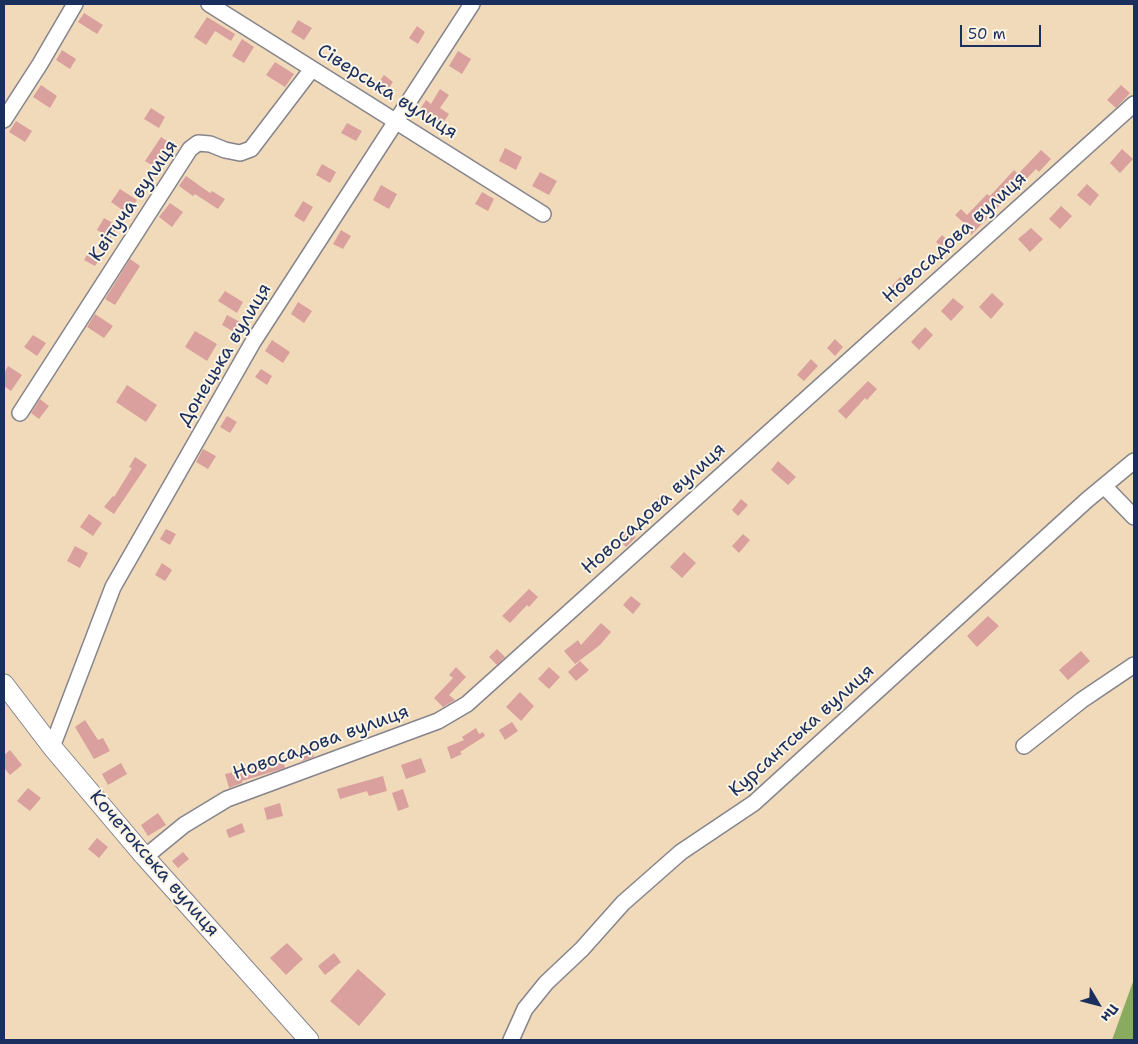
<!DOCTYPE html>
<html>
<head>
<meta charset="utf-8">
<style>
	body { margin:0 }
	#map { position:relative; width:1138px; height:1044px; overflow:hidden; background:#f1daba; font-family:"Shantell Sans",sans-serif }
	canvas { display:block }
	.frame { position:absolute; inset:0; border:5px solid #1b2f5e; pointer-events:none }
	.north { position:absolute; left:1073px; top:979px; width:50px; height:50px; -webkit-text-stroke:4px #fcf5e5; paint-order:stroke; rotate:127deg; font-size:14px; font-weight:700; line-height:20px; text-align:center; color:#1b2f5e }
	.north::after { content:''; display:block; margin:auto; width:18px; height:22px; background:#1b2f5e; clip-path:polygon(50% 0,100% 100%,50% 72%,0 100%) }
	.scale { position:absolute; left:960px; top:25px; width:81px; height:22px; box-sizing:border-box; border:2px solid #1b2f5e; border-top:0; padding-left:6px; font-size:15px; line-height:18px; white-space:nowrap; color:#1b2f5e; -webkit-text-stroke:4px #fcf5e5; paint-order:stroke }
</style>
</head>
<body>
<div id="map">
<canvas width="1138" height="1044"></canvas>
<div class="frame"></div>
<div class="north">Пн</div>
<div class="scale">50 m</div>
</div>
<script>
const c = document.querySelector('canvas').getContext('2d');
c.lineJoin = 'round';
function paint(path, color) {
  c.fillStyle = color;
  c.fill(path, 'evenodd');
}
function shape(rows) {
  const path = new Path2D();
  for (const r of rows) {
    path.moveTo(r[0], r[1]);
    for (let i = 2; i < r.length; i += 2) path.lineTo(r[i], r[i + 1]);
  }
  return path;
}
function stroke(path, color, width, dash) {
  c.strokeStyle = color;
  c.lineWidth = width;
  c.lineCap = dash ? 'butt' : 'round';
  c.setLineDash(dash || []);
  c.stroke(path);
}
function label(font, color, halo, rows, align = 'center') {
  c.font = font + ' "Shantell Sans",sans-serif';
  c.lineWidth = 4;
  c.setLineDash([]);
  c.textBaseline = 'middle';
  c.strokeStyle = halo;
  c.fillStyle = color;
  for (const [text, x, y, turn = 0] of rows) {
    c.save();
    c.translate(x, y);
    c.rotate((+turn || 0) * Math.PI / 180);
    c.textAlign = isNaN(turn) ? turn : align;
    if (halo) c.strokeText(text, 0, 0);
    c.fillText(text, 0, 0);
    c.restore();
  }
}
const forest = shape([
	[1134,979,1134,1040,1112,1040]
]);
const building = shape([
	[84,13,103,25,97,34,78,22],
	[207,17,235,34,231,41,215,31,206,45,194,37],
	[298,20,312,28,304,40,291,32],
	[417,26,425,32,418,44,409,38],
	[242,39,254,47,244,63,232,56],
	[62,50,76,59,70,69,56,60],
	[458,51,471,59,462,74,449,66],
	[275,62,294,74,285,87,266,75],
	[384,75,393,82,386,92,377,85],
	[41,85,57,96,50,108,33,97],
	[1121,85,1130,93,1116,108,1107,100],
	[440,89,449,95,440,108,449,114,439,129,417,114,426,100,431,104],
	[151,108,165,117,159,128,144,119],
	[16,121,32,131,25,142,9,132],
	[347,123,362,131,356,141,341,133],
	[161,137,173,145,158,169,145,161],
	[505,148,522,157,516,170,499,161],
	[1122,149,1133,159,1120,173,1110,163],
	[1041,150,1051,159,1039,172,1036,169,971,235,961,226,964,223,955,215,961,209,967,215,987,194,990,196,1014,170,1018,174],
	[322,164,336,172,330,183,316,175],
	[540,172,557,181,549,195,532,186],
	[186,176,210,193,212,191,225,199,218,209,195,194,193,196,179,186],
	[1087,184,1099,195,1090,206,1077,195],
	[381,185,397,194,389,209,373,200],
	[120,189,137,200,128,214,111,202],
	[482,192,494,199,488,211,475,204],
	[303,201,313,207,304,222,294,216],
	[170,203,183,212,172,227,159,217],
	[1061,206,1072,216,1060,229,1049,219],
	[104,218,118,226,111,238,97,230],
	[1031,228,1043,239,1030,252,1018,239],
	[341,230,351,236,343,249,333,244],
	[942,235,953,245,947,252,936,242],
	[90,250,101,257,95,266,84,260],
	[130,259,140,266,115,305,105,299],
	[900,277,908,284,898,294,891,287],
	[225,291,243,302,237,313,218,301],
	[992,293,1004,304,991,319,979,307],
	[953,298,964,307,951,321,941,311],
	[298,302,312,311,304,323,291,314],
	[95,314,113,326,104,338,87,327],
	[227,315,240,322,234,332,222,325],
	[925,327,933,335,919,350,911,342],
	[195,331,217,344,207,361,185,347],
	[33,335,46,343,37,356,24,347],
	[835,339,843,347,835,356,827,348],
	[272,340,290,352,283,363,265,351],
	[811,359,818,366,804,381,797,375],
	[8,366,22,375,11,391,4,386,4,373],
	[261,369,272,376,267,385,255,377],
	[868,381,877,389,867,400,865,398,846,419,838,411],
	[127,385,157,405,146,422,116,402],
	[40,399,49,406,39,419,31,413],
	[227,416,237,422,230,433,220,427],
	[721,444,727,450,716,462,709,455],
	[203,449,216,456,208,469,196,462],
	[135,457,147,465,114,514,104,507,113,496,114,497,132,468,129,467],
	[778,461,796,477,788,485,771,470],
	[688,473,696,481,688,489,680,481],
	[660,496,667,502,658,512,651,506],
	[741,499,748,505,738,516,732,510],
	[89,514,102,523,93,536,80,527],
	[166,529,176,534,170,545,160,539],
	[628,529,636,537,626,547,618,539],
	[743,534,750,540,739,553,732,546],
	[75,546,88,553,80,568,67,561],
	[684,552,696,563,682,578,670,567],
	[162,563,172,570,165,581,155,575],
	[529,589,538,597,529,607,527,605,510,623,502,616],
	[631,596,641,604,633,614,623,605],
	[988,616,999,626,977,647,967,636],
	[601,623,611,632,600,645,575,664,564,651,578,640,581,645],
	[497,649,505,657,497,665,489,657],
	[1081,651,1090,661,1068,680,1059,670],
	[580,661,589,670,576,681,568,672],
	[456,667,466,677,449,695,455,700,443,707,434,698,453,678,449,675],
	[549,667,560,677,549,689,538,679],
	[520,692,534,706,521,721,506,707],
	[85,720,98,740,103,738,110,751,94,759,75,727],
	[512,722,518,731,505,740,499,730],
	[476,728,479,734,483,732,485,736,460,752,462,754,451,759,447,747,464,740,462,737],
	[311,746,314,757,302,761,299,749],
	[10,750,22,765,10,775,4,768,4,755],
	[281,755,285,768,242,781,242,783,229,788,225,774,252,768],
	[421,758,426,772,406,779,401,765],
	[121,763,127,774,108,785,102,774],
	[383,776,387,791,369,796,367,791,340,799,337,789],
	[28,788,41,798,30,811,17,801],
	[403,789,409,807,398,811,392,793],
	[280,803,283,816,267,820,264,808],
	[158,813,166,825,148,836,141,825],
	[242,823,245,832,229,838,226,830],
	[97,838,108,847,99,858,88,849],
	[183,852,189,859,178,868,172,861],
	[287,943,303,959,286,975,270,958],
	[334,953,341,962,325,975,318,966],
	[358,969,386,994,359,1026,330,1001]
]);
const minor = shape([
	[209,4,543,214],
	[4,120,40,64,75,4],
	[20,413,190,149,198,143,210,144,225,150,240,153,251,149,312,69],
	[1104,486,1134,517],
	[1024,746,1082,700,1134,665],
	[52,747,113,587,253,342,472,4],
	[145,857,184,825,227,799,438,721,467,704,1134,104],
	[511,1040,525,1009,546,983,582,949,623,903,681,852,754,803,1087,500,1134,461]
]);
const major = shape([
	[4,684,52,747,145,857,309,1040]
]);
const streetNames = [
	["Сіверська вулиця",387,92,32],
	["Квітуча вулиця",134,201,-56],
	["Новосадова вулиця",955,238,-42],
	["Донецька вулиця",225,355,-59],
	["Новосадова вулиця",654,509,-42],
	["Курсантська вулиця",802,731,-42],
	["Новосадова вулиця",321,743,-20],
	["Кочетокська вулиця",154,864,49]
];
paint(forest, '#89ab60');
paint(building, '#d9a09d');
stroke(minor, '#86848c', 18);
stroke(major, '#86848c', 21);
stroke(minor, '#fff', 15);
stroke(major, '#fff', 19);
label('19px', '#1b2f5e', '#fcf5e5', streetNames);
</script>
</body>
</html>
